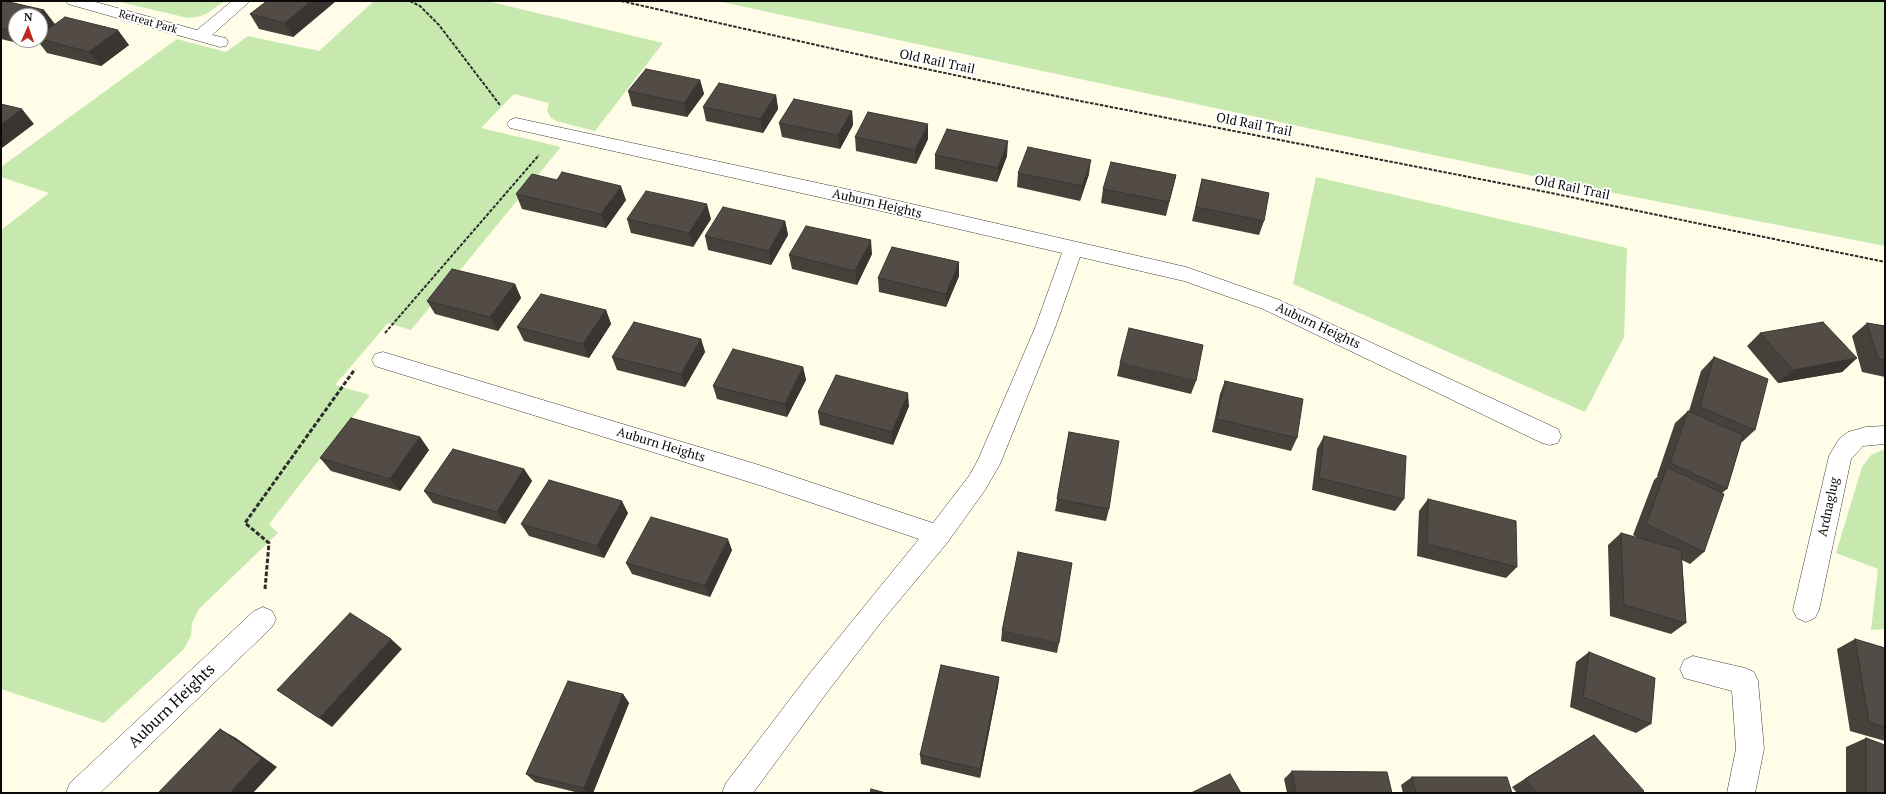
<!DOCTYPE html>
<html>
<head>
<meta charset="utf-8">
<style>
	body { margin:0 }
	#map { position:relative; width:1886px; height:794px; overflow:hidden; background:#fffde7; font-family:"PT Serif",serif }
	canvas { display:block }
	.frame { position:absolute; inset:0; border:2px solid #0a0a0a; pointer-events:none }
	.north { position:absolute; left:8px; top:8px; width:40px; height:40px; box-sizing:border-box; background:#fff; border:1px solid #9d9d9d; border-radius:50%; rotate:2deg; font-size:11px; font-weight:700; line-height:16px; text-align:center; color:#0a0a0a }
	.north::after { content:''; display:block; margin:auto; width:14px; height:18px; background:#bd291f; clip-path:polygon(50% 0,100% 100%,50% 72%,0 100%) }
</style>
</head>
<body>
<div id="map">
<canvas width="1886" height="794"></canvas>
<div class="frame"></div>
<div class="north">N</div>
</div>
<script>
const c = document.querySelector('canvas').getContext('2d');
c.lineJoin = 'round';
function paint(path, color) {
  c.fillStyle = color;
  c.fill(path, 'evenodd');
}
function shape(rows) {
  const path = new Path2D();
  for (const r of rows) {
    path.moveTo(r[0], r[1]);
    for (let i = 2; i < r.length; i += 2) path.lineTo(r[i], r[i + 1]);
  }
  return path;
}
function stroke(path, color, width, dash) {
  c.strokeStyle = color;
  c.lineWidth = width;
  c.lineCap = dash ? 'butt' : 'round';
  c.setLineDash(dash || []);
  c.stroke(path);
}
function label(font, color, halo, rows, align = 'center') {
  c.font = font + ' "PT Serif",serif';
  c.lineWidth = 4;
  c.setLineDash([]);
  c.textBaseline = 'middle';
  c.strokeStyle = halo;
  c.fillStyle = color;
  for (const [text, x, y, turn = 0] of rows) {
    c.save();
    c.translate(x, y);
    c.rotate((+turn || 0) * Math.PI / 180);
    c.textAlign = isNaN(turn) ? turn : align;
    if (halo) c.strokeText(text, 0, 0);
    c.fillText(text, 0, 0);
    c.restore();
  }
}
const green = shape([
	[116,1,225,1,206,14,197,17,188,18],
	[374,1,487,1,663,43,595,131,556,121,551,118,547,111,549,103,514,94,481,128,561,147,411,330,388,323,335,385,370,395,269,524,278,533,199,609,192,623,191,636,184,649,104,723,1,689,1,230,49,193,1,177,1,167,177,39,226,52,248,36,319,51],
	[717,1,1885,1,1885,246,1604,191,1410,150],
	[1316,177,1627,248,1624,337,1585,412,1293,284],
	[1885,449,1885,629,1871,630,1878,569,1836,553,1862,467,1871,455]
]);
const pathFar1 = shape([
	[410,1,420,6,439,25,500,105],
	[621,1,892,62,1070,99,1546,192,1885,262],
	[385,333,539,155]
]);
const path = shape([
	[265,589,269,543,245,523,355,369]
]);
const minor = shape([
	[66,1,92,1,197,30,232,1,249,2,212,35,226,38,228,42,226,46,220,47,68,4,66,1],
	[516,118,855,191,1186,267,1277,299,1558,429,1561,436,1558,443,1550,445,1542,443,1263,309,1184,281,1080,257,1055,328,1000,464,985,490,947,543,882,621,828,691,753,793,722,793,726,783,810,673,919,539,759,485,375,366,372,360,375,354,383,352,759,465,933,523,969,476,978,460,1035,328,1062,253,855,205,510,128,507,124,510,120,516,118],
	[1885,426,1885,444,1863,446,1851,459,1819,610,1815,618,1806,622,1797,618,1793,610,1829,456,1839,439,1848,432,1866,427,1885,426],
	[263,607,272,611,276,619,272,627,100,793,66,793,70,783,254,611,263,607],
	[1693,656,1745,668,1754,672,1758,681,1764,749,1755,793,1727,793,1736,749,1732,691,1684,678,1680,669,1684,660,1693,656]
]);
const wall = shape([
	[1,1,44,10,55,24,129,45,101,66,47,53,37,40,40,40,40,16,16,16,16,40,33,40,26,45,1,39],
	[267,1,336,1,293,37,259,29,250,14],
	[700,80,704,94,687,117,632,106,628,91],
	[776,95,778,109,763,133,706,121,703,107],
	[852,111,853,125,840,149,782,137,779,123],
	[855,137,928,139,916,164,856,151],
	[935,155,1007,156,997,182,935,169],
	[1018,173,1089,174,1080,201,1017,187],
	[1176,175,1166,216,1101,203,1103,189],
	[1202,179,1264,221,1259,235,1192,221],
	[516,194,626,200,606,228,522,209],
	[627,219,711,219,693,247,631,233],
	[785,221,788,235,771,265,708,250,705,236],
	[872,254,857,285,792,269,789,255],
	[959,276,946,307,879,292,878,278],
	[515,284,521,298,498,331,435,314,427,301],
	[606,310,611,324,589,358,524,341,517,327],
	[1867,323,1885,326,1885,377,1862,372,1852,336],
	[1760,333,1857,358,1842,372,1778,383,1747,346],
	[701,339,705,352,685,387,617,370,612,357],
	[1714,357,1755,430,1741,443,1727,489,1722,493,1704,552,1690,564,1682,560,1686,623,1671,634,1610,616,1608,545,1621,533,1638,538,1633,535,1654,480,1658,476,1657,476,1675,423,1688,411,1689,411,1701,371],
	[1120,363,1196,381,1191,394,1117,376],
	[803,367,806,380,787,417,717,399,713,386],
	[1225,381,1297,438,1291,451,1212,432,1220,394],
	[909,406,893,445,820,425,818,412],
	[1069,432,1109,509,1106,521,1055,511],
	[1324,436,1404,499,1395,511,1312,490,1317,449],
	[420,437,429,450,400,491,331,471,320,458],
	[524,469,532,481,505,524,433,503,424,491],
	[1428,499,1517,567,1506,578,1417,556,1419,511],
	[628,513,604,558,529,536,521,524],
	[732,550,710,597,632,574,626,563],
	[1002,631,1059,643,1057,653,1001,641],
	[1855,639,1885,648,1885,741,1850,731,1837,649],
	[1589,652,1651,724,1636,733,1570,707,1576,662],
	[999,677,998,686,980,778,921,764,920,755],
	[623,694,629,703,593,793,579,793,535,782,526,774],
	[1594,735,1642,793,1517,793,1512,787],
	[1866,738,1885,793,1846,793,1846,747],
	[1292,771,1392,793,1287,793,1284,779],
	[1412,777,1512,793,1403,793,1401,785]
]);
const shadedWall = shape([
	[311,1,336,1,293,37,285,23],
	[44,10,55,25,40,35,40,16,35,16],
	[118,30,129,45,101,66,89,52],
	[21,40,33,40,26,45],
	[700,80,704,94,687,117,684,103],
	[776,95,778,109,763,133,760,119],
	[22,109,34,124,2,148,1,147,1,124],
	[852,111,853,125,840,149,838,135],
	[928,124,928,139,916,164,915,150],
	[1008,141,1007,156,997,182,998,168],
	[1091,160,1089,174,1080,201,1082,186],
	[621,186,626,200,606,228,601,214],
	[707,204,711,219,693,247,689,233],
	[785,221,788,235,771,265,769,251],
	[871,240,872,254,857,285,855,271],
	[959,262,959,276,946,307,946,294],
	[515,284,521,298,498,331,490,317],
	[606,310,611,324,589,358,583,344],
	[701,339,705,352,685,387,681,374],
	[1857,358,1842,372,1778,383,1793,370],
	[803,367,806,380,787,417,785,404],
	[908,393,909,406,893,445,892,432],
	[420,437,429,450,400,491,390,479],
	[524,469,532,481,505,524,497,512],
	[622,501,628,513,604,558,597,546],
	[728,539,732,550,710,597,705,586],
	[391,639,402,649,332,727,319,718],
	[999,677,998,686,980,778,980,769],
	[623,694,629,703,593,793,588,793,584,788],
	[220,729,236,738,277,767,253,793,230,793]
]);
const building = shape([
	[1,1,5,1,44,10,35,16,16,16,16,29,14,31,1,28,1,1],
	[267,1,311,1,285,23,250,14,267,1],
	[65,17,118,30,89,52,40,39,40,35,65,17],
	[646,69,700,80,684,103,628,91,646,69],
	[719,83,776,95,760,119,703,107,719,83],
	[794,99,852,111,838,135,779,123,794,99],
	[1,104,22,109,1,124,1,104],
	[868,112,928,124,915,150,855,137,868,112],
	[947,129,1008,141,998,168,935,155,947,129],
	[1028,147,1091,160,1082,186,1018,173,1028,147],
	[1111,162,1176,175,1169,202,1103,189,1111,162],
	[562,172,621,186,601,214,516,194,532,174,557,180,562,172],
	[1202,179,1269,193,1264,221,1196,207,1202,179],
	[646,191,707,204,689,233,627,219,646,191],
	[723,207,785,221,769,251,705,236,723,207],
	[806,226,871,240,855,271,789,255,806,226],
	[892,247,959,262,946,294,878,278,892,247],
	[452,269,515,284,490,317,427,301,452,269],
	[541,294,606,310,583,344,517,327,541,294],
	[634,322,701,339,681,374,612,357,634,322],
	[1823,322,1857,358,1793,370,1760,333,1823,322],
	[1867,323,1885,326,1885,360,1878,359,1867,323],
	[1129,328,1203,345,1196,381,1120,363,1129,328],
	[733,349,803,367,785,404,713,386,733,349],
	[1714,357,1768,379,1755,430,1700,407,1714,357],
	[836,375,908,393,892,432,818,412,836,375],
	[1225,381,1303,399,1297,438,1217,419,1225,381],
	[1688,411,1743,435,1727,489,1670,463,1688,411],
	[351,418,420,437,390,479,320,458,351,418],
	[1069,432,1119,441,1109,509,1057,499,1069,432],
	[1324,436,1406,456,1404,499,1319,478,1324,436],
	[453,449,524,469,497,512,424,491,453,449],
	[1667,467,1724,494,1704,552,1646,524,1667,467],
	[549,480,622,501,597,546,521,524,549,480],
	[1428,499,1516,521,1517,567,1427,544,1428,499],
	[651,517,728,539,705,586,626,563,651,517],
	[1621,533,1681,550,1686,623,1624,605,1621,533],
	[1018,552,1072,563,1059,643,1002,631,1018,552],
	[350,613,391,639,319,718,277,690,350,613],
	[1855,639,1885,648,1885,727,1869,722,1855,639],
	[1589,652,1655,678,1651,724,1583,697,1589,652],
	[941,665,999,677,980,769,920,755,941,665],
	[568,681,623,694,584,788,526,774,568,681],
	[220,729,262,758,230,793,158,793,220,729],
	[1594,735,1644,791,1642,793,1537,793,1525,779,1594,735],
	[1866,738,1885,745,1885,793,1866,793,1866,738],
	[1292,771,1387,772,1392,793,1296,793,1292,771],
	[1230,774,1241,793,1191,793,1230,774],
	[1412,777,1507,777,1512,793,1416,793,1412,777],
	[871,789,886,793,870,793,871,789]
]);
const farStreetnames = [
	["Retreat Park",148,22,16]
];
const streetNames = [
	["Old Rail Trail",937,62,12],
	["Old Rail Trail",1254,125,11],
	["Old Rail Trail",1572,188,12],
	["Auburn Heights",877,204,13],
	["Auburn Heights",1318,326,25],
	["Auburn Heights",661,445,17],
	["Ardnaglug",1829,507,-78]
];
const nearStreetnames = [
	["Auburn Heights",172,706,-44]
];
paint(green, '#c7e9b0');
stroke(minor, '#3d3d3d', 1);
stroke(pathFar1, '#2c2c2c', 2, [3.5, 1.5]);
stroke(path, '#2c2c2c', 3, [4.5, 2]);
paint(minor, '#fff');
paint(wall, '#47413c');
paint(shadedWall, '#3a3531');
paint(building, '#534c46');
stroke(building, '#3a3531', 1);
label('11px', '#0a0a0a', '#fff', farStreetnames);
label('13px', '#0a0a0a', '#fff', streetNames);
label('16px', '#0a0a0a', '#fff', nearStreetnames);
</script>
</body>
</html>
